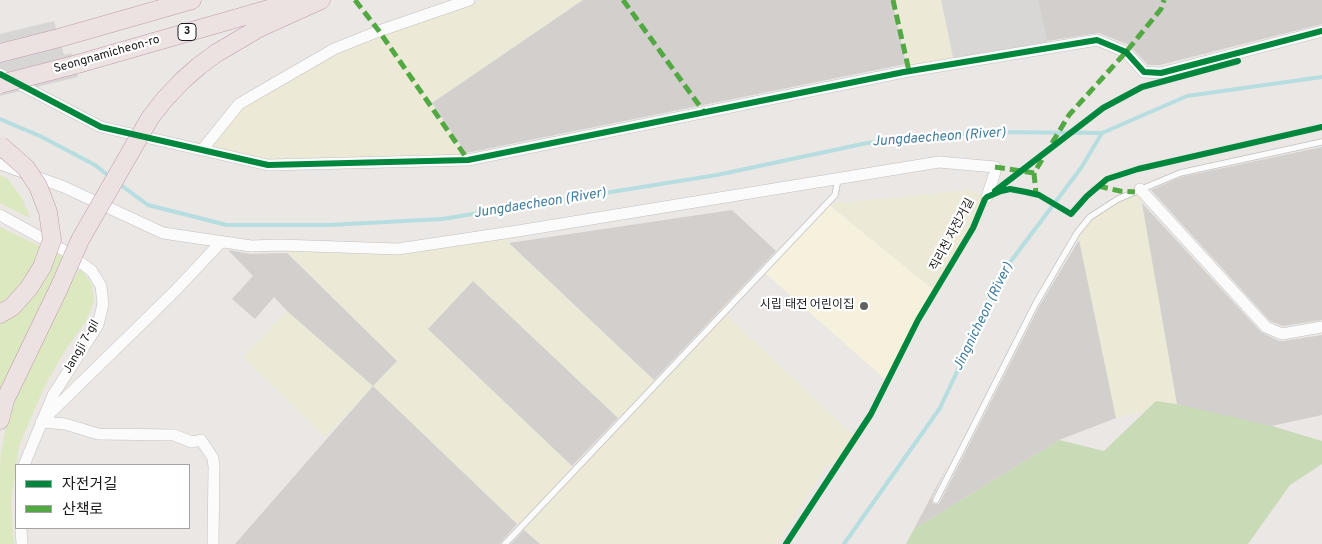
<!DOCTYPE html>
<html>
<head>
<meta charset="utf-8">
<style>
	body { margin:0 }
	#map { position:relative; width:1322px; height:544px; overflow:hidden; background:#eae7e4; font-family:Overpass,"Noto Sans KR",sans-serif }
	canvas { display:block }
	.legend { position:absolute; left:15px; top:464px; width:175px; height:65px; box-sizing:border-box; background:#fff; border:1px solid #a4a4a4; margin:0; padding:6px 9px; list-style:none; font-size:15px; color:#1b1b1b }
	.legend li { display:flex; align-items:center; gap:10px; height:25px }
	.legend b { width:25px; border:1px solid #a4a4a4 }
</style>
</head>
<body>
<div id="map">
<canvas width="1322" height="544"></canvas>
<ul class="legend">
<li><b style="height:6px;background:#00873e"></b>자전거길</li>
<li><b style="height:6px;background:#52a943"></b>산책로</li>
</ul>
</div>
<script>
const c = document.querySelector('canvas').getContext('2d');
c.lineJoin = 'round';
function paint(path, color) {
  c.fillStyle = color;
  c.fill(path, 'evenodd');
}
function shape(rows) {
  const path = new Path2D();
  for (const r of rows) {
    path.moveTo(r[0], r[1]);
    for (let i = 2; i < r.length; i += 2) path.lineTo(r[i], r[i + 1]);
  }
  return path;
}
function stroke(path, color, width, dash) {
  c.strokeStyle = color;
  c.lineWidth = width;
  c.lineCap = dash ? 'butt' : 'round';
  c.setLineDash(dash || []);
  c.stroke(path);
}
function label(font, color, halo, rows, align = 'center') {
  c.font = font + ' Overpass,"Noto Sans KR",sans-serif';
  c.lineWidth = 4.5;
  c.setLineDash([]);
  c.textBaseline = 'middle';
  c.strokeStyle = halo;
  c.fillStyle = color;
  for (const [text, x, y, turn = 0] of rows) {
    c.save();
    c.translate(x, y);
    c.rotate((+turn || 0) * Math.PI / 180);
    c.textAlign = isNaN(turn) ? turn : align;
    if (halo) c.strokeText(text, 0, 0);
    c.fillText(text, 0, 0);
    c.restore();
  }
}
const residential = shape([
	[941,0,1038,0,1049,48,954,63]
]);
const education = shape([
	[828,204,935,291,918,320,888,382,763,271]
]);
const farmland = shape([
	[483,0,583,0,432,103,468,160,268,165,202,150,239,104,379,31],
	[893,0,941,0,954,63,909,71],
	[1140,189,1177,404,1116,418,1078,235,1090,217],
	[972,190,985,199,963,244,935,291,829,204],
	[510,232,509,244,657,383,724,312,860,442,825,468,777,544,540,544,521,527,373,387,325,437,243,357,287,311,373,386,397,361,280,245,398,249],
	[473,281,621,421,575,469,428,329]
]);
const grass = shape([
	[0,175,7,178,22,198,30,218,0,203],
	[0,227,40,246,32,269,19,289,0,305],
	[58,252,66,258,0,400,0,322,49,269],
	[81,267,92,285,94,301,86,321,62,355,43,390,19,446,11,503,14,544,0,544,0,466,1,453,8,413,52,314]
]);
const forest = shape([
	[1156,401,1222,411,1322,441,1322,464,1290,485,1248,544,906,544,914,529,1059,440,1104,451]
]);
const pier = shape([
	[54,21,64,55,71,53,78,77,0,96,0,34]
]);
const stream = shape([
	[0,119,40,136,95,165,110,177],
	[118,183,148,205,227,225,329,225,442,219,717,175,867,143,987,132,1102,133],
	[844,544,940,408,1005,269,1081,168,1102,133,1187,96,1322,77]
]);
const building = shape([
	[583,0,892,0,906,64,466,153,432,103],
	[1038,0,1322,0,1322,24,1160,65,1148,65,1129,45,1099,33,1047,41],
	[1322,147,1322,320,1283,326,1270,321,1151,190,1181,177],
	[1142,203,1261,332,1279,341,1283,341,1322,335,1322,415,1271,426,1177,404],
	[732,210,776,251,654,380,509,243],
	[1079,240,1116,418,1059,440,914,529,951,459,932,498,932,502,934,504,938,504,940,502,1040,305],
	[228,250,251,254,287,253,397,361,373,386,287,311,274,297,255,319,232,299,253,276],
	[473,281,618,418,572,466,428,329],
	[373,386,517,524,502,541,500,544,235,544],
	[524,530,540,544,511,544]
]);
const service = shape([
	[936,500,1036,303,1077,233,1090,217,1118,199,1180,173,1322,142],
	[505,544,835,195,838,179]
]);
const minor = shape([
	[0,74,101,127,268,165,468,160,904,72,1097,40,1126,52,1144,72,1161,73,1322,31],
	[202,150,239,104,334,49,379,31,469,0],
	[0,164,64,187,163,233,251,246,280,245,398,249,518,231,939,162,995,167,995,172,987,197],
	[1140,189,1266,327,1282,334,1322,327],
	[0,215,65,251,92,271,101,286,103,304,98,325,53,395,24,465],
	[46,417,175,291,221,242],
	[41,422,65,424,98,434,174,435,192,442,201,440,213,458,214,467,213,544],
	[21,528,22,544]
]);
const trunk = shape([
	[0,53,59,38,192,0],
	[215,54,259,28,321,0],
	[74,65,300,0],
	[0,314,12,307,29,288,42,267],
	[0,420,5,400,59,288]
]);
const trunkBridge = shape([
	[0,84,74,65],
	[0,145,26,168,38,186,48,212,52,240,42,267],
	[59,288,80,240,150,118,164,100,183,80,199,66,215,54]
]);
const quiet = shape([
	[355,0,379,31,468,160],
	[623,0,704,112],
	[893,0,909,71],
	[1052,143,1069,115,1126,52,1161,9,1164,0],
	[995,167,1034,173,1043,158],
	[1034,173,1036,194],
	[1098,186,1120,191,1135,192]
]);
const cycleway = shape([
	[0,74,101,127,268,165,468,160,904,72,1097,40,1126,52,1144,72,1161,73,1322,31],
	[995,191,1103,108,1142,87,1238,61],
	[786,544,871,414,918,320,973,228,985,199,987,197,1001,191,1010,189,1026,192,1039,195,1071,214,1087,196,1107,179,1138,169,1322,127]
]);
const markers = [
	[864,306,5,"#636261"]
];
const shields = [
	[187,32,18]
];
const shieldNames = [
	["3",187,32]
];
const streetNames = [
	["Seongnamicheon-ro",107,55,-16],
	["직리천 자전거길",953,235,-62],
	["Jangji 7-gil",82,347,-60]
];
const poiNames = [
	["시립 태전 어린이집",854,306]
];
const waterNames = [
	["Jungdaecheon (River)",939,138,-4],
	["Jungdaecheon (River)",540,204,-9],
	["Jingnicheon (River)",984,317,-64]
];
paint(residential, '#d9d7d5');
paint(education, '#f6f1dd');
paint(farmland, '#ece9d6');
paint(grass, '#dce9c0');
paint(forest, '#c9dab7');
paint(pier, '#d7d6d5');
stroke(stream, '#b6dddf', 4);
paint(building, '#d2cfcd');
stroke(service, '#c2c1c0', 7);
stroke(minor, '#c2c1c0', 12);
stroke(trunk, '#c09aab', 19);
stroke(service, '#fcfbfb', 5.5);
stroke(minor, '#fcfbfb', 11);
stroke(trunk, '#ece2e2', 18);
stroke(trunkBridge, '#c09aab', 19, []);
stroke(trunkBridge, '#ece2e2', 18);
stroke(quiet, '#52a943', 5, [10, 5]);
stroke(cycleway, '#00873e', 6);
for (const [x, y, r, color] of markers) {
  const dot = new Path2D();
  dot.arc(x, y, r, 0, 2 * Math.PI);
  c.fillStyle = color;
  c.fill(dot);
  stroke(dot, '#fff', 2);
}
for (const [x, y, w] of shields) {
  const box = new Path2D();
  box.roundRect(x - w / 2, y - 8.5, w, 17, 4);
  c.fillStyle = '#fff';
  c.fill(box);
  stroke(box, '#1b1b1b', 1);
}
label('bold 11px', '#1b1b1b', null, shieldNames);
label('12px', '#1b1b1b', '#fff', streetNames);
label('12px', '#1b1b1b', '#fff', poiNames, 'right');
label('italic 14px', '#417d9d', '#fff', waterNames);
</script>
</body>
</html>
